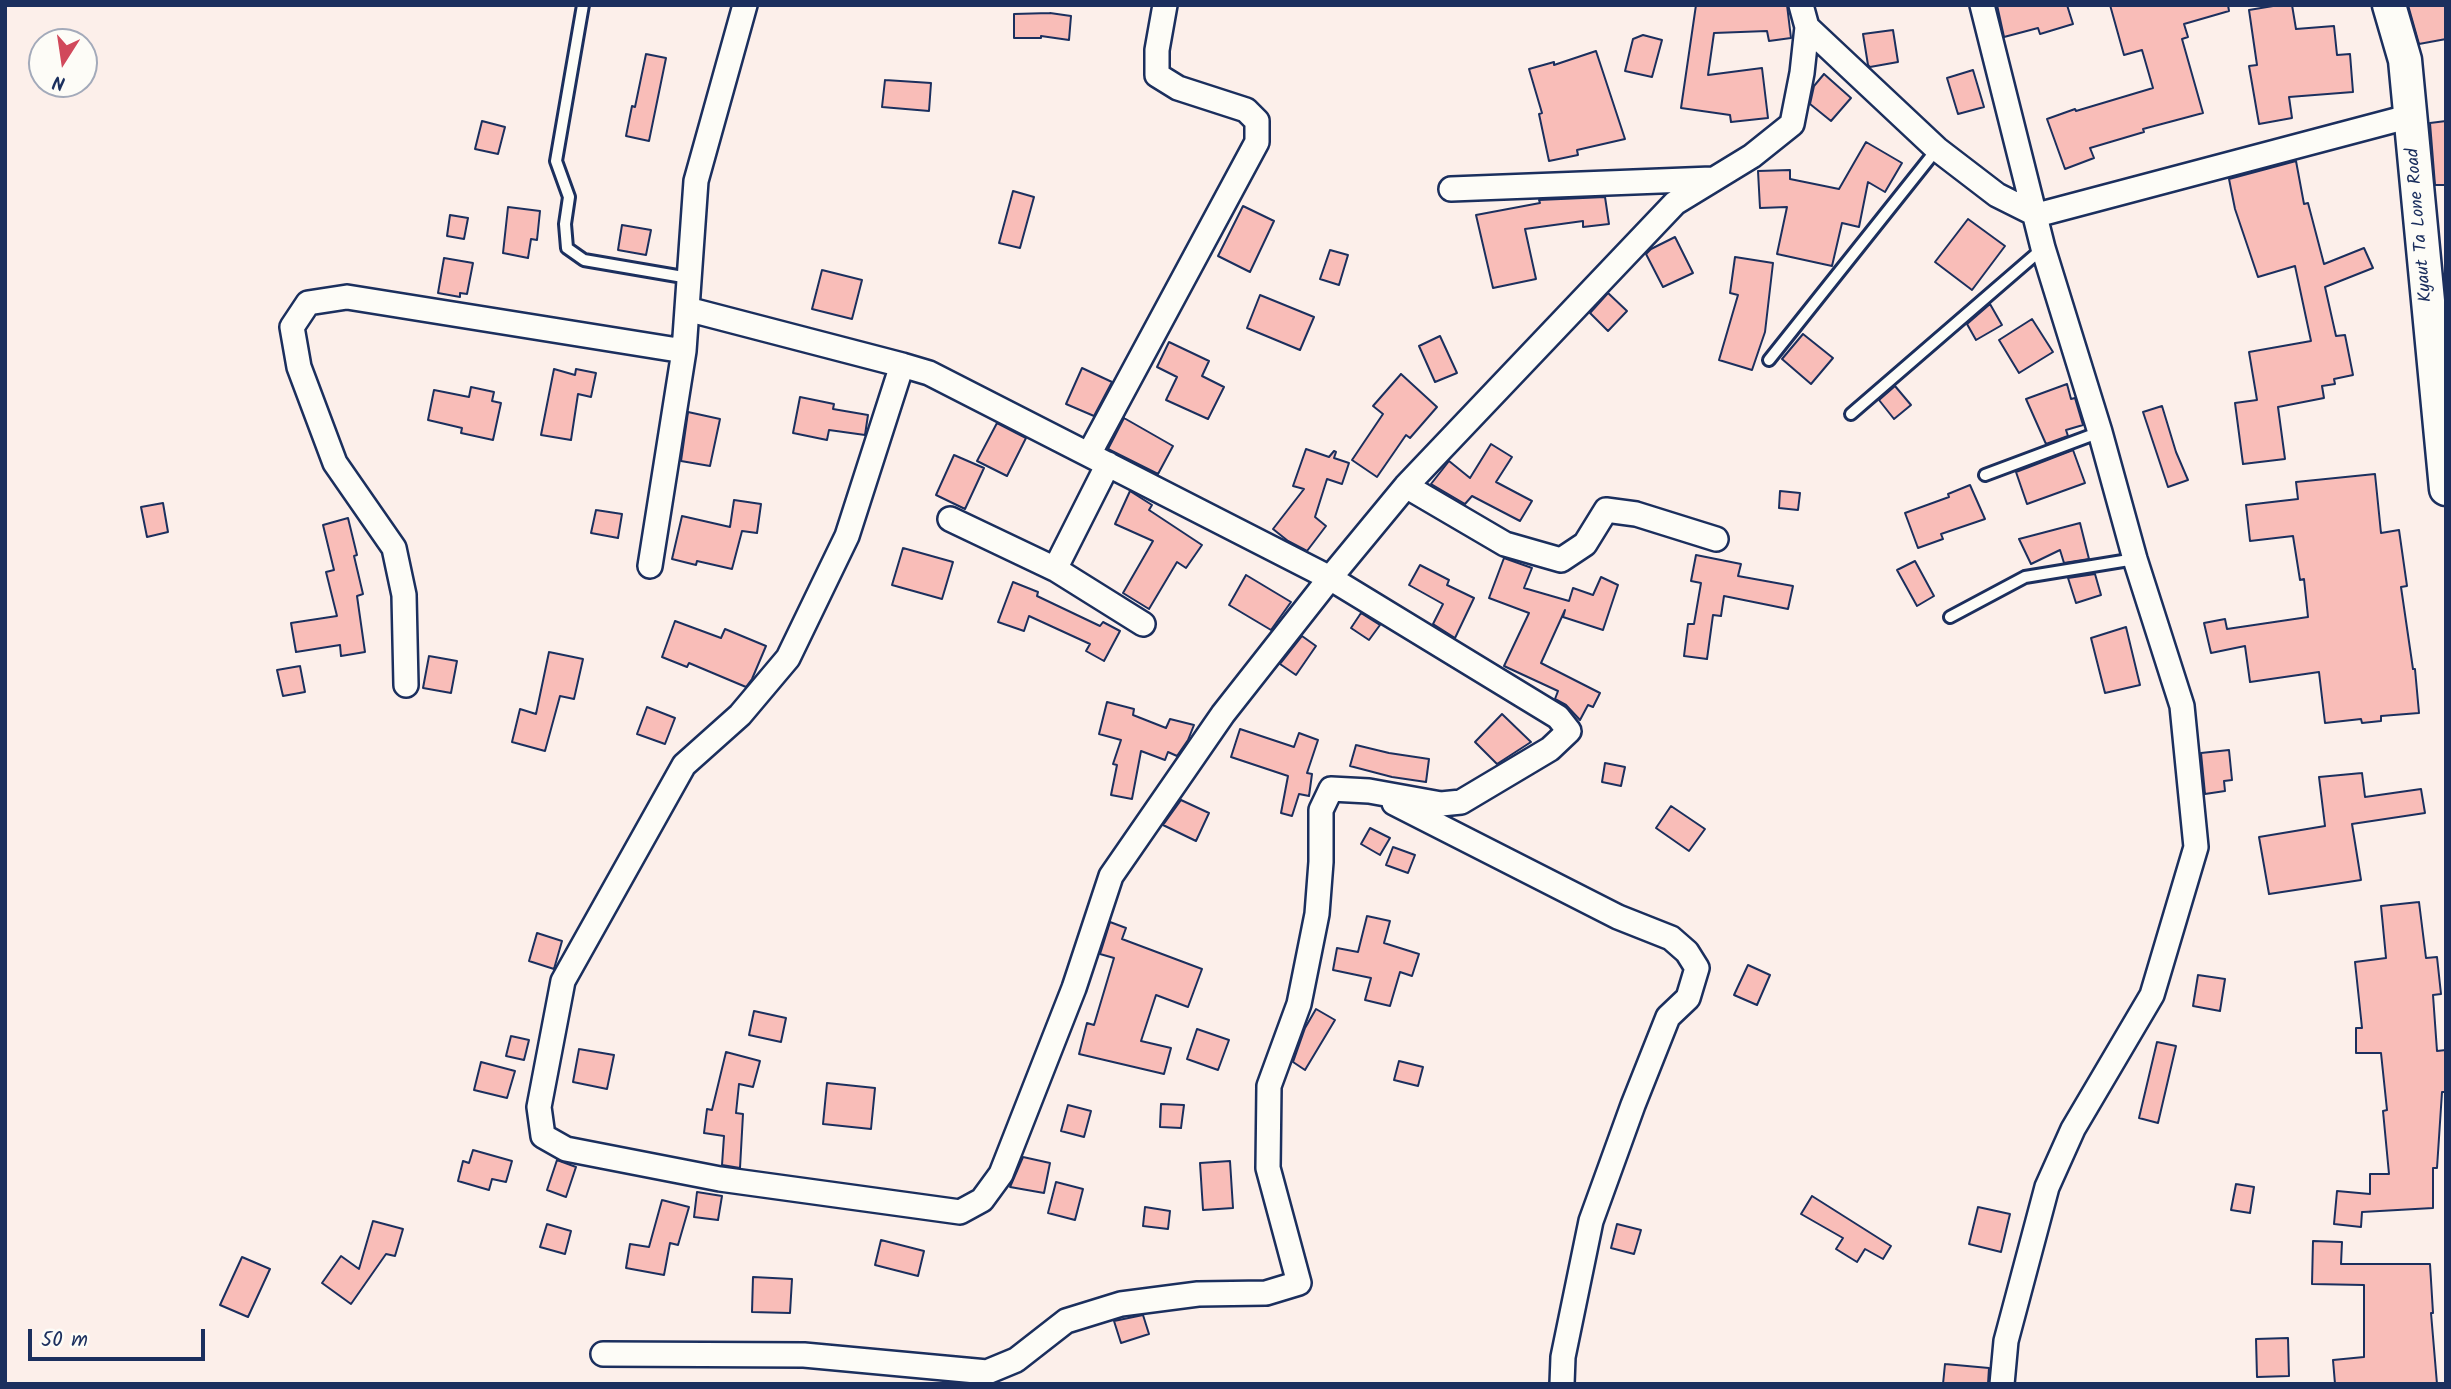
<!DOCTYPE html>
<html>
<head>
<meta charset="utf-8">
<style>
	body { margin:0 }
	#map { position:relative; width:2451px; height:1389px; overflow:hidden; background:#fcefea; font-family:Kalam,sans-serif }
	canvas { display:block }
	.frame { position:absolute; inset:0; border:7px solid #1b2f5e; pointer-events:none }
	.north { position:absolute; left:28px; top:28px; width:70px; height:70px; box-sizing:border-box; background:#fdfcf7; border:2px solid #a3aaba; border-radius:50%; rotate:192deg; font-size:19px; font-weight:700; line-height:28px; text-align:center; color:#1b2f5e }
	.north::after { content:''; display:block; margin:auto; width:24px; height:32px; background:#d1495b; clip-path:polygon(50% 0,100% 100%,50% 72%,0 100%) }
	.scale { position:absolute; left:28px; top:1329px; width:177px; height:32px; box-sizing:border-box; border:4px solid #1b2f5e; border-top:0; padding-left:9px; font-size:21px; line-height:24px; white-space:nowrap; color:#1b2f5e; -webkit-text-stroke:5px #fdfcf7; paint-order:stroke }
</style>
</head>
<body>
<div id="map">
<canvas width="2451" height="1389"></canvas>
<div class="frame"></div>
<div class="north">N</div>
<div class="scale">50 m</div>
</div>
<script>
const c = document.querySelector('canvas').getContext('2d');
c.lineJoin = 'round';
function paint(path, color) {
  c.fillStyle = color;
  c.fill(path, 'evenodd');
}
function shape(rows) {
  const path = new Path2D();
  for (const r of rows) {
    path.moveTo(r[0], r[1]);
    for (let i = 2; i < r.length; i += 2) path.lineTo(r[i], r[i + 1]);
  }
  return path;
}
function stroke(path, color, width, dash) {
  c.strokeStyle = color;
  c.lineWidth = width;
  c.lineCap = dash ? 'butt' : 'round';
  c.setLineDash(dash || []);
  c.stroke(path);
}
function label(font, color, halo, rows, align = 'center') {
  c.font = font + ' Kalam,sans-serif';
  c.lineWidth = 5;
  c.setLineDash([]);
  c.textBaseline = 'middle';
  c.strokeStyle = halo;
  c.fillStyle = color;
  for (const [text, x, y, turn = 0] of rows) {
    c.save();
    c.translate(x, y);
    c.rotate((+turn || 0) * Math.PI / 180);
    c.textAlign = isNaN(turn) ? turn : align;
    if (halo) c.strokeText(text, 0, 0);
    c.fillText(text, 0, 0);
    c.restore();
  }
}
const building = shape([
	[1696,5,1787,5,1791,38,1769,41,1767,31,1714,33,1708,75,1762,68,1768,118,1731,122,1730,115,1681,108,1696,5],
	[1997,5,2067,5,2073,24,2040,34,2038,28,2004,37,1997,5],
	[2110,5,2228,5,2229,11,2184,24,2188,37,2182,39,2203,113,2143,129,2144,132,2090,148,2094,158,2065,169,2047,119,2075,109,2076,111,2153,88,2142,50,2124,55,2110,5],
	[2279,5,2292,5,2296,29,2334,26,2337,55,2350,54,2353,92,2289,97,2292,118,2259,124,2249,66,2257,65,2249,10,2279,5],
	[2408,5,2446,5,2446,39,2419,44,2408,5],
	[1050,13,1071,16,1069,40,1041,36,1041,38,1014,38,1014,14,1050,13],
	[1893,30,1898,62,1870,67,1868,65,1863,34,1893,30],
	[1643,35,1662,40,1652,77,1625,71,1633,39,1643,35],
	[1596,51,1625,139,1577,150,1578,155,1549,161,1539,114,1542,113,1529,69,1554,62,1554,65,1596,51],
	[646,54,666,58,649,141,626,136,632,106,635,107,646,54],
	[1973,70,1984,107,1958,114,1947,78,1973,70],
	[1824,74,1851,98,1831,121,1810,104,1814,86,1824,74],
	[885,80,931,83,929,111,882,107,885,80],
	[482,121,505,127,498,154,475,149,482,121],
	[2446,121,2446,185,2435,185,2430,123,2446,121],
	[1866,142,1902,163,1885,192,1868,182,1859,227,1842,223,1832,266,1777,254,1787,207,1760,208,1758,171,1790,170,1790,179,1839,189,1866,142],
	[2296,161,2304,204,2308,203,2324,264,2364,248,2373,268,2325,287,2336,336,2345,335,2353,375,2334,379,2335,384,2322,386,2324,398,2278,407,2285,459,2243,464,2235,403,2257,400,2249,352,2311,341,2295,266,2258,277,2235,209,2229,179,2296,161],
	[1013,191,1034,197,1020,248,999,243,1013,191],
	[1605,197,1609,224,1583,227,1583,221,1525,229,1536,279,1493,288,1476,215,1540,203,1539,200,1605,197],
	[1243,206,1274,221,1250,272,1218,256,1243,206],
	[508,207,540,211,537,240,531,239,528,258,503,253,508,207],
	[450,215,468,218,464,239,447,236,450,215],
	[1968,219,2005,246,1972,290,1935,262,1968,219],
	[622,225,651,230,646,255,618,250,622,225],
	[1675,237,1693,273,1663,287,1646,254,1651,249,1675,237],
	[1330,250,1348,255,1339,285,1320,279,1330,250],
	[1735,257,1773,263,1765,332,1752,370,1719,360,1738,295,1730,293,1735,257],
	[444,258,473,263,467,294,460,293,460,297,438,293,444,258],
	[822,270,862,280,852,319,812,309,822,270],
	[1608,293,1627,311,1608,331,1590,313,1608,293],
	[1260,295,1314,317,1300,350,1247,328,1260,295],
	[1990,304,2002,325,1976,340,1967,324,1990,304],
	[2032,319,2053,352,2019,373,1999,340,2032,319],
	[1803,334,1833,358,1811,384,1782,359,1803,334],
	[1440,336,1457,373,1435,382,1419,346,1440,336],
	[1169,342,1209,361,1202,376,1224,387,1208,419,1166,400,1177,377,1157,367,1169,342],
	[1082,368,1112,382,1094,416,1066,404,1082,368],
	[554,369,575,375,576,369,596,373,591,397,578,394,571,440,541,435,554,369],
	[1401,374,1437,407,1410,438,1406,435,1377,477,1352,460,1383,414,1373,406,1401,374],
	[2067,384,2071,399,2075,398,2083,425,2066,430,2068,436,2046,444,2026,399,2067,384],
	[1895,386,1911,405,1894,419,1879,400,1895,386],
	[471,387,494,392,492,401,501,403,493,440,461,433,462,428,428,420,434,390,469,397,471,387],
	[800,397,834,404,833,409,868,415,865,435,829,430,827,440,793,433,800,397],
	[2162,406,2176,452,2188,480,2168,487,2143,412,2162,406],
	[688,412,720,419,710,466,681,461,688,412],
	[1124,418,1173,446,1158,474,1108,449,1124,418],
	[997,423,1026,438,1007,476,977,461,997,423],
	[1491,444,1512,457,1496,482,1532,501,1520,521,1472,496,1465,504,1431,484,1449,461,1470,478,1491,444],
	[1306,449,1329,457,1334,451,1336,452,1334,458,1349,463,1342,484,1327,479,1315,517,1326,526,1307,551,1288,541,1273,529,1304,489,1293,486,1306,449],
	[2073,450,2085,483,2027,504,2016,472,2073,450],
	[954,455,984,468,965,509,936,495,954,455],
	[2375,474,2381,533,2399,530,2407,586,2401,587,2413,669,2415,669,2419,713,2381,716,2381,721,2362,723,2361,719,2325,723,2319,672,2250,682,2245,646,2211,653,2204,623,2225,619,2227,629,2308,617,2304,579,2300,580,2293,536,2250,541,2246,505,2298,499,2296,482,2375,474],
	[1970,485,1985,519,1941,534,1943,539,1918,548,1905,513,1949,497,1948,494,1970,485],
	[1130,491,1152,505,1149,510,1202,545,1186,568,1177,562,1149,609,1123,593,1153,541,1115,524,1130,491],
	[1780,491,1800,493,1798,510,1779,508,1780,491],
	[734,500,761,504,757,533,742,531,732,569,697,561,696,565,672,559,682,516,730,527,734,500],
	[163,503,168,532,147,537,141,507,163,503],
	[596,510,622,514,618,538,591,533,596,510],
	[348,518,357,555,354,556,363,594,357,596,365,652,341,656,340,645,296,652,291,623,337,616,326,572,334,570,323,525,348,518],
	[2080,523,2089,559,2064,563,2060,550,2031,564,2019,539,2080,523],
	[903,548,953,562,942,599,892,585,903,548],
	[1696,555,1741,564,1738,576,1793,586,1788,609,1724,596,1721,616,1713,615,1707,659,1684,656,1688,624,1694,624,1701,583,1691,581,1696,555],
	[1504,558,1532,568,1524,588,1569,601,1573,588,1593,595,1601,577,1618,585,1603,630,1563,617,1565,610,1541,663,1600,693,1593,707,1588,705,1580,720,1566,705,1555,699,1558,691,1504,666,1529,613,1489,598,1504,558],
	[1915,561,1934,596,1917,606,1897,570,1915,561],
	[1420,565,1449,580,1447,585,1474,598,1455,638,1433,624,1443,604,1409,585,1420,565],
	[2095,574,2101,595,2076,603,2068,578,2095,574],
	[1246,575,1291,602,1271,630,1229,605,1246,575],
	[1013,582,1038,592,1037,596,1100,626,1103,622,1120,631,1104,661,1086,651,1090,644,1029,616,1024,631,998,622,1013,582],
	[1361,613,1380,625,1369,640,1351,628,1361,613],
	[675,621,721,638,725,629,766,646,752,679,746,687,689,663,687,667,662,657,675,621],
	[2126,627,2140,685,2105,693,2091,638,2126,627],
	[1302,636,1316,646,1296,675,1280,664,1302,636],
	[549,652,583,659,574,699,560,696,545,751,512,742,520,709,536,714,549,652],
	[429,656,457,661,451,693,423,688,429,656],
	[300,666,305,692,283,696,277,670,300,666],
	[1107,702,1134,709,1133,715,1166,728,1170,719,1194,725,1188,740,1177,756,1168,752,1165,760,1141,751,1132,799,1111,795,1117,765,1113,764,1121,740,1099,734,1107,702],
	[647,707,675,718,665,744,637,734,647,707],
	[1502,714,1531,742,1497,764,1475,742,1502,714],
	[1240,729,1294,747,1299,733,1318,740,1307,773,1312,774,1309,796,1299,794,1292,816,1281,813,1288,776,1231,757,1240,729],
	[1356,745,1389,753,1429,759,1426,782,1392,777,1350,766,1356,745],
	[2229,750,2232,780,2224,781,2225,791,2205,794,2201,753,2229,750],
	[1605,763,1625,767,1621,786,1602,782,1605,763],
	[2362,773,2365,797,2421,789,2425,813,2352,824,2361,880,2269,894,2259,837,2325,826,2319,777,2362,773],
	[1181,800,1209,813,1196,841,1163,825,1181,800],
	[1671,806,1705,829,1689,851,1656,828,1671,806],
	[1370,828,1390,838,1380,855,1361,844,1370,828],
	[1393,847,1415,855,1408,873,1386,865,1393,847],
	[2419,902,2426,958,2437,957,2441,994,2433,995,2437,1051,2446,1050,2446,1092,2442,1092,2437,1168,2433,1168,2433,1208,2362,1212,2361,1227,2334,1224,2337,1191,2370,1194,2370,1174,2389,1174,2383,1111,2387,1110,2381,1053,2356,1053,2356,1028,2362,1028,2355,962,2386,958,2381,906,2419,902],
	[1367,916,1390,921,1384,943,1419,954,1412,976,1400,972,1390,1006,1365,1000,1371,978,1333,970,1337,948,1358,952,1367,916],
	[1110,922,1126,928,1122,939,1202,969,1188,1007,1156,995,1141,1041,1171,1048,1164,1074,1079,1054,1087,1023,1094,1025,1114,958,1100,954,1110,922],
	[537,933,562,941,554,969,529,961,537,933],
	[1748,965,1770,975,1757,1005,1734,995,1748,965],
	[2198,975,2225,979,2220,1011,2193,1006,2198,975],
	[1316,1009,1335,1020,1305,1070,1293,1062,1305,1028,1316,1009],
	[754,1011,786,1018,781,1042,749,1035,754,1011],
	[1197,1029,1229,1040,1218,1070,1187,1059,1197,1029],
	[511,1036,529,1040,524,1060,506,1056,511,1036],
	[2157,1042,2176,1046,2158,1123,2139,1118,2157,1042],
	[579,1049,614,1055,607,1089,573,1082,579,1049],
	[726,1052,760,1061,753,1087,739,1084,736,1113,743,1114,740,1168,722,1165,724,1136,704,1133,707,1109,712,1110,726,1052],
	[1399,1061,1423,1067,1418,1086,1394,1080,1399,1061],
	[481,1062,515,1071,507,1098,474,1090,481,1062],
	[827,1083,875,1088,871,1129,823,1124,827,1083],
	[1161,1104,1184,1105,1181,1128,1160,1127,1161,1104],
	[1068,1105,1091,1111,1084,1137,1061,1131,1068,1105],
	[473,1150,512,1161,506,1182,492,1179,489,1190,458,1181,463,1161,469,1163,473,1150],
	[1023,1157,1050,1163,1044,1193,1010,1187,1023,1157],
	[557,1160,576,1167,566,1197,547,1190,557,1160],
	[1230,1161,1233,1208,1203,1210,1200,1163,1230,1161],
	[1056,1182,1083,1189,1075,1220,1048,1213,1056,1182],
	[2236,1184,2254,1187,2250,1213,2231,1210,2236,1184],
	[697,1192,722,1196,718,1220,694,1217,697,1192],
	[1812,1196,1891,1246,1883,1259,1865,1249,1857,1262,1836,1249,1843,1238,1801,1214,1812,1196],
	[662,1200,689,1207,678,1245,670,1243,664,1275,626,1268,630,1244,649,1247,662,1200],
	[1145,1207,1170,1211,1168,1229,1143,1226,1145,1207],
	[1978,1207,2010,1214,2001,1252,1969,1244,1978,1207],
	[373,1221,403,1229,395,1256,386,1254,351,1304,322,1283,341,1256,359,1269,373,1221],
	[547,1224,571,1231,565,1254,540,1247,547,1224],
	[1617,1224,1641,1230,1634,1254,1611,1248,1617,1224],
	[881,1240,924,1251,918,1276,875,1265,881,1240],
	[2313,1241,2342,1242,2341,1264,2430,1264,2433,1313,2431,1313,2437,1384,2335,1384,2333,1360,2364,1357,2364,1285,2312,1284,2313,1241],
	[242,1257,270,1269,248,1317,220,1305,242,1257],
	[753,1277,792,1279,790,1313,752,1312,753,1277],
	[1143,1315,1149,1334,1121,1343,1114,1321,1143,1315],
	[2288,1338,2289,1376,2257,1377,2256,1339,2288,1338],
	[1945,1364,1989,1368,1988,1384,1943,1384,1945,1364]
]);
const lane = shape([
	[583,5,556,161,569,197,565,224,567,248,584,260,689,278],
	[1769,360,1937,149],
	[1851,414,2042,249],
	[1985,475,2100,432],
	[1950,617,2025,577,2135,559]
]);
const street = shape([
	[1982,5,2043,248,2100,432,2135,559,2182,706,2196,847,2152,995,2073,1129,2047,1187,2006,1341,2002,1384],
	[1807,27,1937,149,1997,195,2037,215,2411,116],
	[1451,189,1712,179],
	[687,309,902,365],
	[1089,454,1257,142,1257,121,1246,110,1178,88,1157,75,1157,50,1165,5],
	[1406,486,1505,544,1561,560,1585,544,1606,510,1636,514,1716,539],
	[950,519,1055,569,1108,464],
	[650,566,684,351,696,181,745,5],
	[1055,569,1143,624],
	[406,685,404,595,394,548,335,463,299,367,292,327,308,303,347,297,684,351],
	[1394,803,1618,917,1671,938,1687,952,1697,968,1688,998,1668,1017,1633,1105,1591,1221,1563,1357,1562,1384],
	[603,1354,804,1355,987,1372,1016,1360,1066,1321,1121,1304,1198,1294,1266,1293,1299,1283,1268,1168,1269,1086,1299,1004,1317,914,1321,862,1321,810,1331,789,1369,791,1441,804,1461,802,1550,749,1569,731,1558,717,1330,578,929,373,902,365,847,536,788,658,740,715,684,765,563,981,539,1107,543,1136,566,1149,720,1179,960,1212,982,1200,1001,1174,1074,988,1111,876,1223,714,1330,578,1406,486,1675,203,1752,156,1792,124,1802,73,1807,27,1801,5]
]);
const secondary = shape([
	[2389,5,2405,60,2446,489]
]);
const streetNames = [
	["Kyaut Ta Lone Road",2421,225,-95]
];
paint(building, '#f9bdb8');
stroke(building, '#1b2f5e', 2);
stroke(lane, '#1b2f5e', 16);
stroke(street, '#1b2f5e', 28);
stroke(secondary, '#1b2f5e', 37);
stroke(lane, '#fdfcf7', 10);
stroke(street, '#fdfcf7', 23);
stroke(secondary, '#fdfcf7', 32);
label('18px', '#1b2f5e', '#fdfcf7', streetNames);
</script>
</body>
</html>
